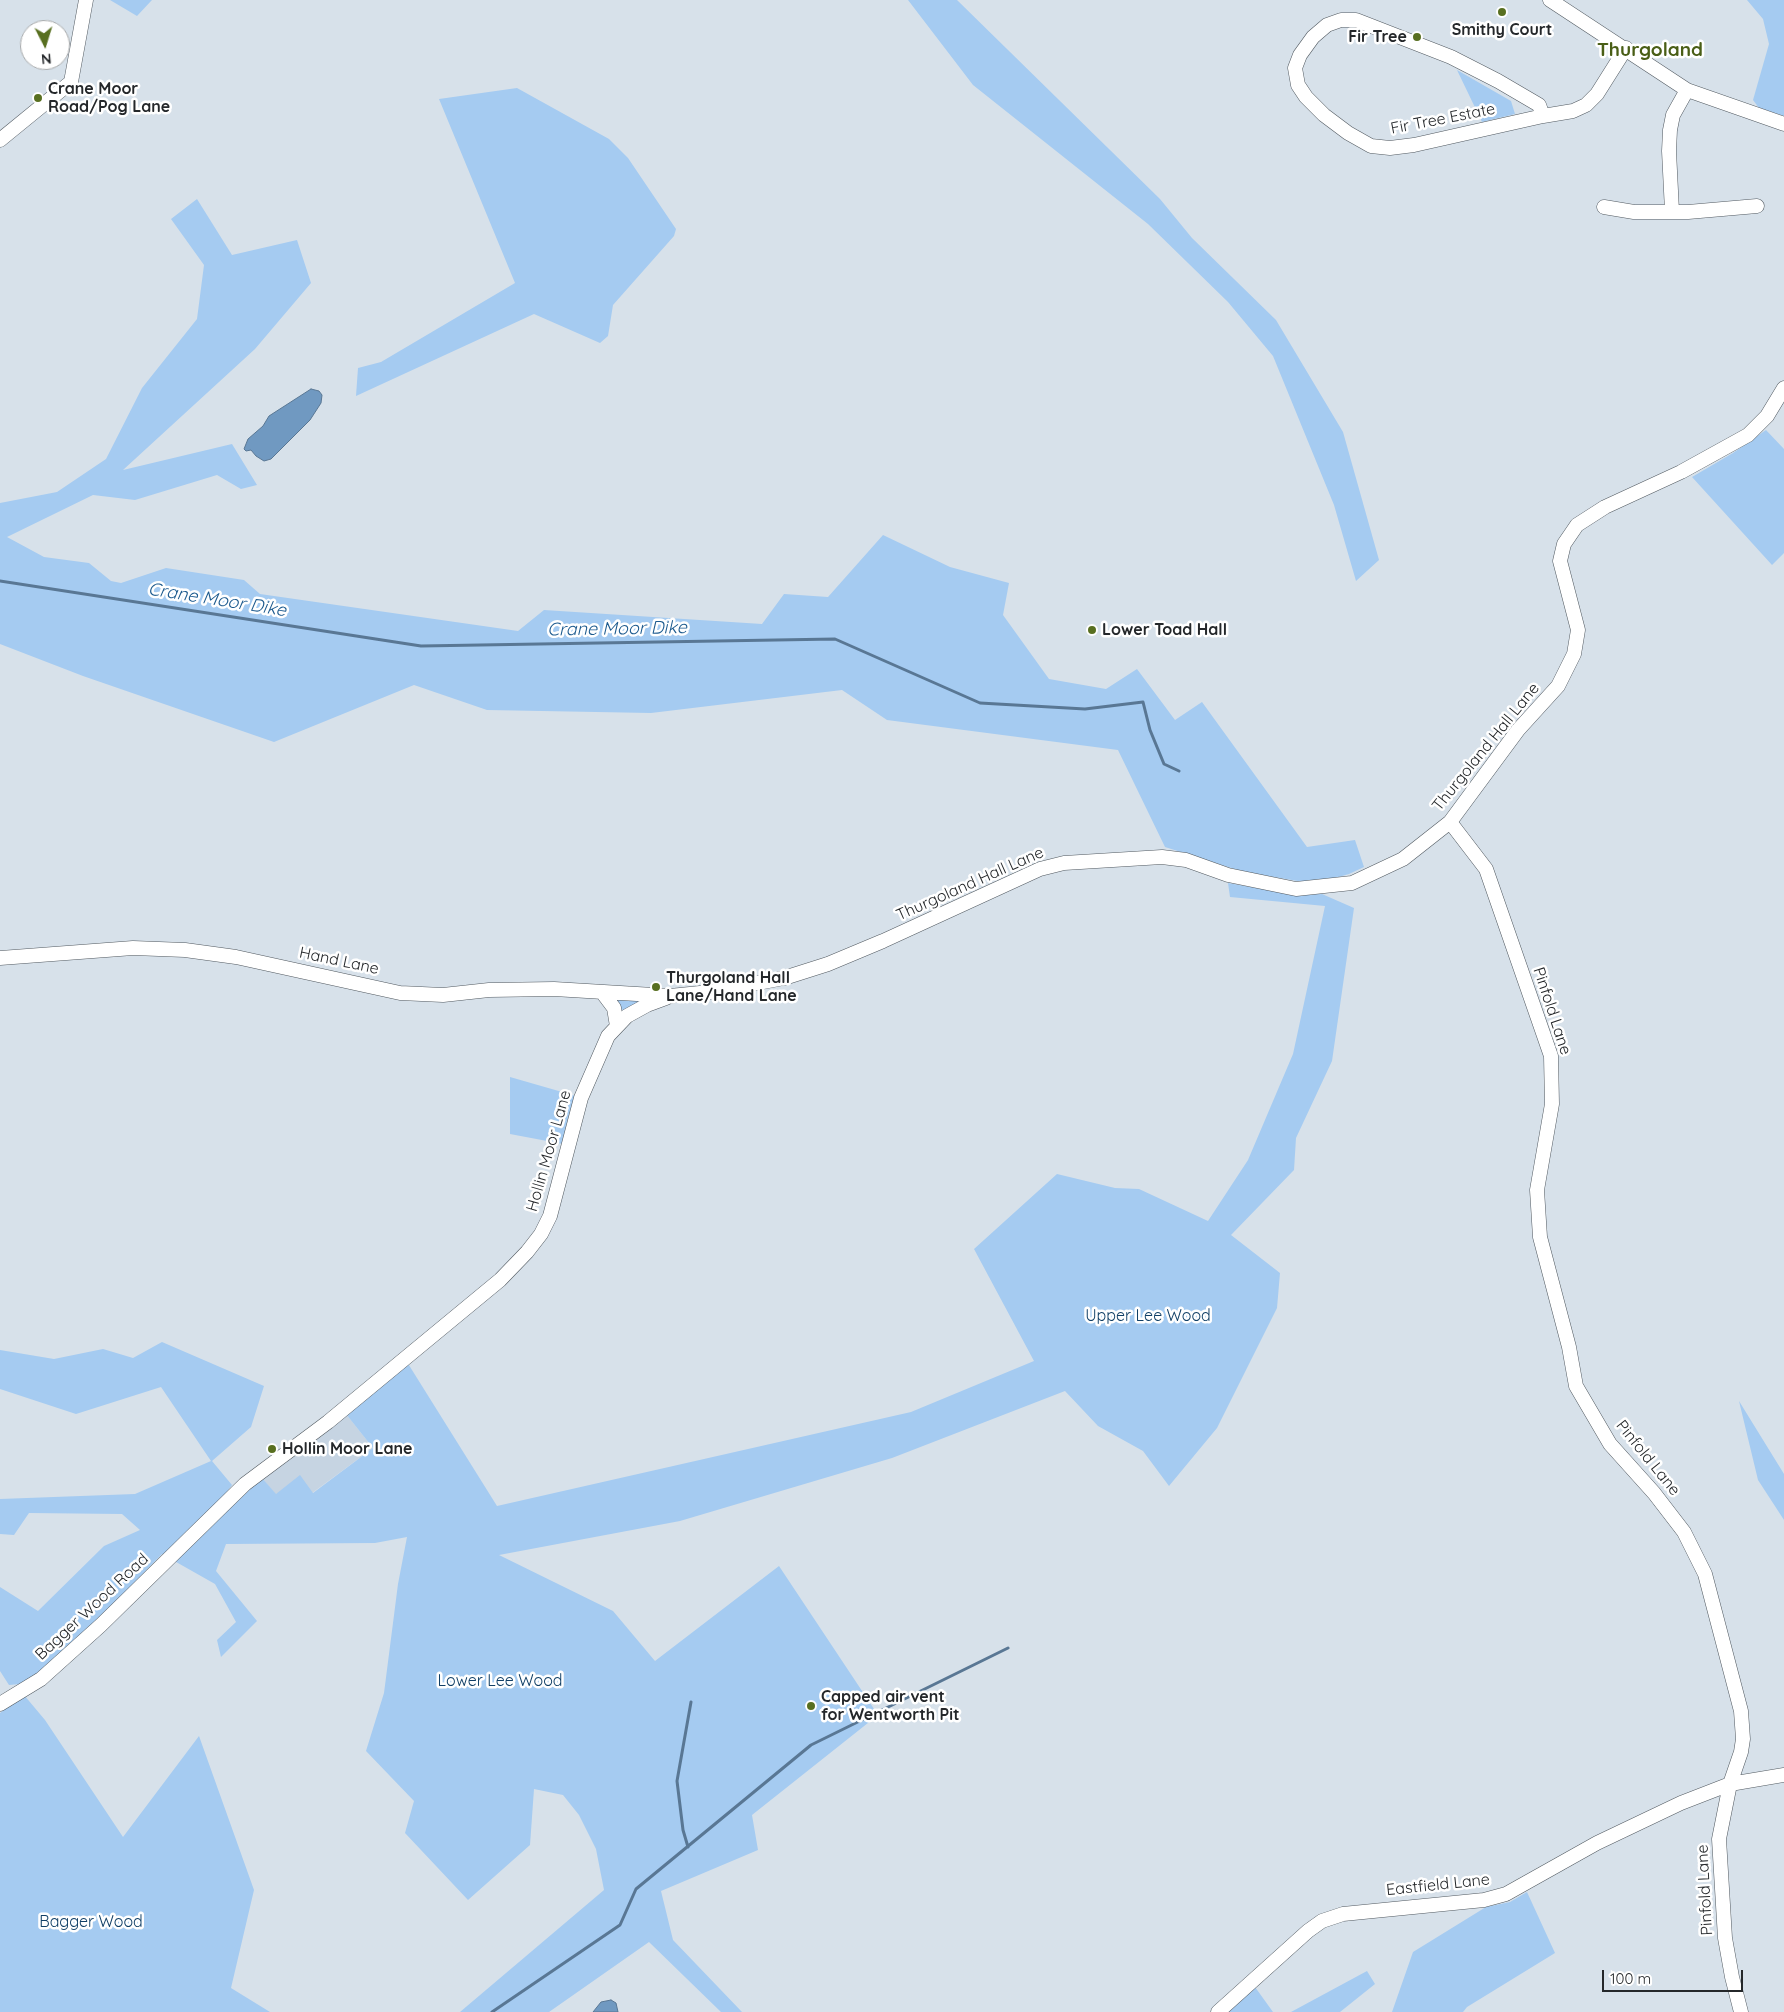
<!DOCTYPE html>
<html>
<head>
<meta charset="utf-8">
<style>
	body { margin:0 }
	#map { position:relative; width:1784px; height:2012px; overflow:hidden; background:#d7e1ea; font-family:Quicksand,sans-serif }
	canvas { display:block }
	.north { position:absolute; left:20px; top:20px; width:50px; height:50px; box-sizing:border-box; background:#fff; border:1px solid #a7a9aa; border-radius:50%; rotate:175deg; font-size:14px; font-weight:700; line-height:20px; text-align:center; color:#24272a }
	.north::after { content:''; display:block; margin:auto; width:18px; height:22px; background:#586f20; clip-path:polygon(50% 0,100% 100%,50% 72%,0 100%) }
	.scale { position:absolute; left:1602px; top:1970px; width:141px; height:22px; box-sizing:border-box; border:2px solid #24272a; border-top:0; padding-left:6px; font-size:15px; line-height:18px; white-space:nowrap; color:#24272a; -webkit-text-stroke:4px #fff; paint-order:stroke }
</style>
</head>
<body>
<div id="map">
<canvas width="1784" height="2012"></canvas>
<div class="north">N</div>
<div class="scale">100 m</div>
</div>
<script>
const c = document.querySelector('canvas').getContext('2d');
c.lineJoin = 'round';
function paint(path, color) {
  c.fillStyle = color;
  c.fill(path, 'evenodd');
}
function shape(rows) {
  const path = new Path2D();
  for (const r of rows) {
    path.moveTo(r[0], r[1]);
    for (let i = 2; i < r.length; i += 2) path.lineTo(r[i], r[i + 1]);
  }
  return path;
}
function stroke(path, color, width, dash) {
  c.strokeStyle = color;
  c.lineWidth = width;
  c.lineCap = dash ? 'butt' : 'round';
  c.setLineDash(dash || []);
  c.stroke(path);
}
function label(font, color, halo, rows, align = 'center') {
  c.font = font + ' Quicksand,sans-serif';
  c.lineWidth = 5;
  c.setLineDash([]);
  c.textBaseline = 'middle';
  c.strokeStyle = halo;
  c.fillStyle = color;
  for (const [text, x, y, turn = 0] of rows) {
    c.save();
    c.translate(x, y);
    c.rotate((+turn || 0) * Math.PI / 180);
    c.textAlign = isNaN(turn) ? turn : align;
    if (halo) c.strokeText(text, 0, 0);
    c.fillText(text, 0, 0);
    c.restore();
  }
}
const built = shape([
	[346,1414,373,1448,312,1493,275,1494,262,1478]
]);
const green = shape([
	[110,0,152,0,137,16],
	[908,0,957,0,1160,199,1192,238,1276,320,1343,432,1379,560,1356,581,1334,505,1273,356,1228,302,1148,224,973,85],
	[1747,0,1784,0,1784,116,1759,108,1753,100,1769,44,1763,19],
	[1457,70,1511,101,1515,114,1482,122],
	[517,88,609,139,628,158,676,229,674,236,613,305,608,336,600,343,534,314,356,396,358,368,381,362,515,283,439,99],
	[197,199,232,255,297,240,311,283,255,349,123,470,232,444,257,485,241,489,217,475,135,500,93,495,7,537,44,557,89,563,111,581,121,583,166,568,244,580,260,594,518,631,544,610,762,624,784,594,828,597,883,535,950,567,1009,583,1003,615,1049,679,1106,689,1137,669,1175,720,1202,702,1307,847,1355,840,1364,867,1349,874,1321,882,1298,881,1244,872,1165,847,1118,750,887,720,842,690,651,713,487,710,414,685,274,742,83,676,0,644,0,503,57,492,106,459,142,388,197,319,204,265,171,219],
	[1766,430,1784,449,1784,553,1772,565,1692,477,1733,453],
	[1228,883,1297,895,1322,894,1354,908,1332,1061,1296,1138,1294,1170,1231,1235,1280,1273,1277,1308,1217,1428,1169,1486,1143,1451,1098,1426,1065,1391,892,1458,680,1521,499,1555,613,1611,655,1661,779,1566,878,1715,752,1815,758,1850,661,1891,673,1940,742,2012,721,2012,649,1942,549,2012,460,2012,604,1890,596,1849,579,1815,563,1795,534,1789,530,1845,468,1900,405,1833,414,1801,366,1751,384,1693,398,1584,407,1537,375,1543,226,1544,216,1571,257,1621,221,1657,217,1640,236,1622,215,1584,162,1554,97,1621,38,1675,20,1684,9,1685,0,1671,0,1587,38,1611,104,1546,140,1530,122,1514,29,1513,14,1535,0,1534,0,1499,135,1494,211,1461,161,1387,76,1414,0,1389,0,1350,54,1359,103,1349,133,1358,162,1342,264,1386,251,1427,212,1461,232,1485,219,1502,228,1510,262,1478,276,1494,300,1475,313,1493,373,1448,346,1414,407,1362,497,1506,911,1412,1034,1361,974,1249,1057,1174,1115,1188,1139,1189,1208,1221,1248,1160,1293,1054,1325,906,1230,897],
	[614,998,654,999,621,1018],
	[510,1077,576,1096,563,1144,510,1134],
	[1739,1401,1784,1474,1784,1520,1758,1480],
	[24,1695,45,1720,123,1837,199,1736,254,1890,231,1988,270,2012,0,2012,0,1713],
	[1527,1892,1555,1953,1467,2007,1463,2012,1392,2012,1413,1952,1486,1907,1510,1902],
	[1367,1971,1375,1984,1340,2012,1291,2012],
	[1255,1987,1273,2012,1226,2012]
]);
const water = shape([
	[311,389,319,391,322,395,321,403,310,420,271,459,264,461,256,456,251,450,246,451,244,449,248,439,263,426,269,416,311,389],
	[611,2000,616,2003,618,2012,593,2012,601,2002,611,2000]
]);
const stream = shape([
	[0,581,421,646,835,639,980,703,1085,709,1143,702,1150,730,1164,764,1179,771],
	[688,1847,683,1830,677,1781,691,1702],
	[492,2012,620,1925,636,1889,811,1745,1008,1648]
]);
const minor = shape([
	[1550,0,1687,90,1784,124],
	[1543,116,1539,105,1498,81,1451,57,1356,20,1341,20,1327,25,1313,37,1300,55,1295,68,1298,85,1306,97,1324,115,1348,133,1371,146,1390,148,1414,145,1543,116,1573,111,1586,105,1597,94,1626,48],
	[0,140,71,82,86,0],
	[1604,207,1634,212,1688,212,1757,206],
	[1672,211,1669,151,1670,130,1673,115,1687,90],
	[1450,822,1486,869,1551,1056,1552,1104,1537,1190,1540,1237,1569,1347,1576,1386,1610,1444,1654,1493,1684,1532,1705,1574,1741,1711,1743,1739,1741,1752,1730,1784,1719,1839,1725,1938,1732,1977,1741,2012],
	[0,958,133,948,185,950,236,957,400,993,443,995,489,990,554,989,670,996,710,992,784,978,828,964,883,941,1040,869,1064,863,1162,857,1186,860,1228,875,1296,889,1352,883,1403,859,1450,822,1518,730,1558,686,1574,654,1578,630,1560,561,1564,544,1577,525,1605,507,1681,472,1748,435,1767,416,1784,388],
	[602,992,614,1008,617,1026],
	[0,1704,41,1679,101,1625,245,1484,328,1422,500,1280,527,1252,541,1234,550,1216,581,1098,608,1036,627,1016,647,1005,666,998],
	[1218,2012,1308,1931,1322,1921,1343,1914,1484,1900,1506,1894,1597,1843,1681,1803,1730,1784,1784,1775]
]);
const markers = [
	[1502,12,5,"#586f20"],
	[1417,37,5,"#586f20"],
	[38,98,5,"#586f20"],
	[1092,630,5,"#586f20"],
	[656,987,5,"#586f20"],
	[272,1449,5,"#586f20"],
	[811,1706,5,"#586f20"]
];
const poiNames = [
	["Smithy Court",1502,30,"center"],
	["Fir Tree",1407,37,"right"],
	["Crane Moor",48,89],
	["Road/Pog Lane",48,107],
	["Lower Toad Hall",1102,630],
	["Thurgoland Hall",666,978],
	["Lane/Hand Lane",666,996],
	["Hollin Moor Lane",282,1449],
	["Capped air vent",821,1697],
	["for Wentworth Pit",821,1715]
];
const streetNames = [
	["Fir Tree Estate",1443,119,-11],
	["Thurgoland Hall Lane",1486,747,-51],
	["Thurgoland Hall Lane",970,884,-24],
	["Hand Lane",339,961,12],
	["Pinfold Lane",1552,1011,72],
	["Hollin Moor Lane",549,1151,-74],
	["Pinfold Lane",1648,1458,51],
	["Bagger Wood Road",92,1607,-43],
	["Eastfield Lane",1438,1885,-6],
	["Pinfold Lane",1705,1890,-93]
];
const parkNames = [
	["Upper Lee Wood",1148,1316],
	["Lower Lee Wood",500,1681],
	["Bagger Wood",91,1922]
];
const waterNames = [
	["Crane Moor Dike",217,600,9],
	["Crane Moor Dike",617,629,-1]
];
const quarterNames = [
	["Thurgoland",1650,50]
];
paint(built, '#c6d4e2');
paint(green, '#a5cbf1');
paint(water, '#7099c1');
stroke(water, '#597794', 1);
stroke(stream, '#597794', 3);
stroke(minor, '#515960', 15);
stroke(minor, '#fff', 14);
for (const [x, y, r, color] of markers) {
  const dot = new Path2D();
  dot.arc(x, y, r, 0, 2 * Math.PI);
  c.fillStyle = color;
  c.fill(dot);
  stroke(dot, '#fff', 2);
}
label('bold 16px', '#24272a', '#fff', poiNames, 'left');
label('16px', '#24272a', '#fff', streetNames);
label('16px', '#103f66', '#fff', parkNames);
label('italic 18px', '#1c5a8e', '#fff', waterNames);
label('bold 19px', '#495e16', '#fff', quarterNames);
</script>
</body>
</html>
